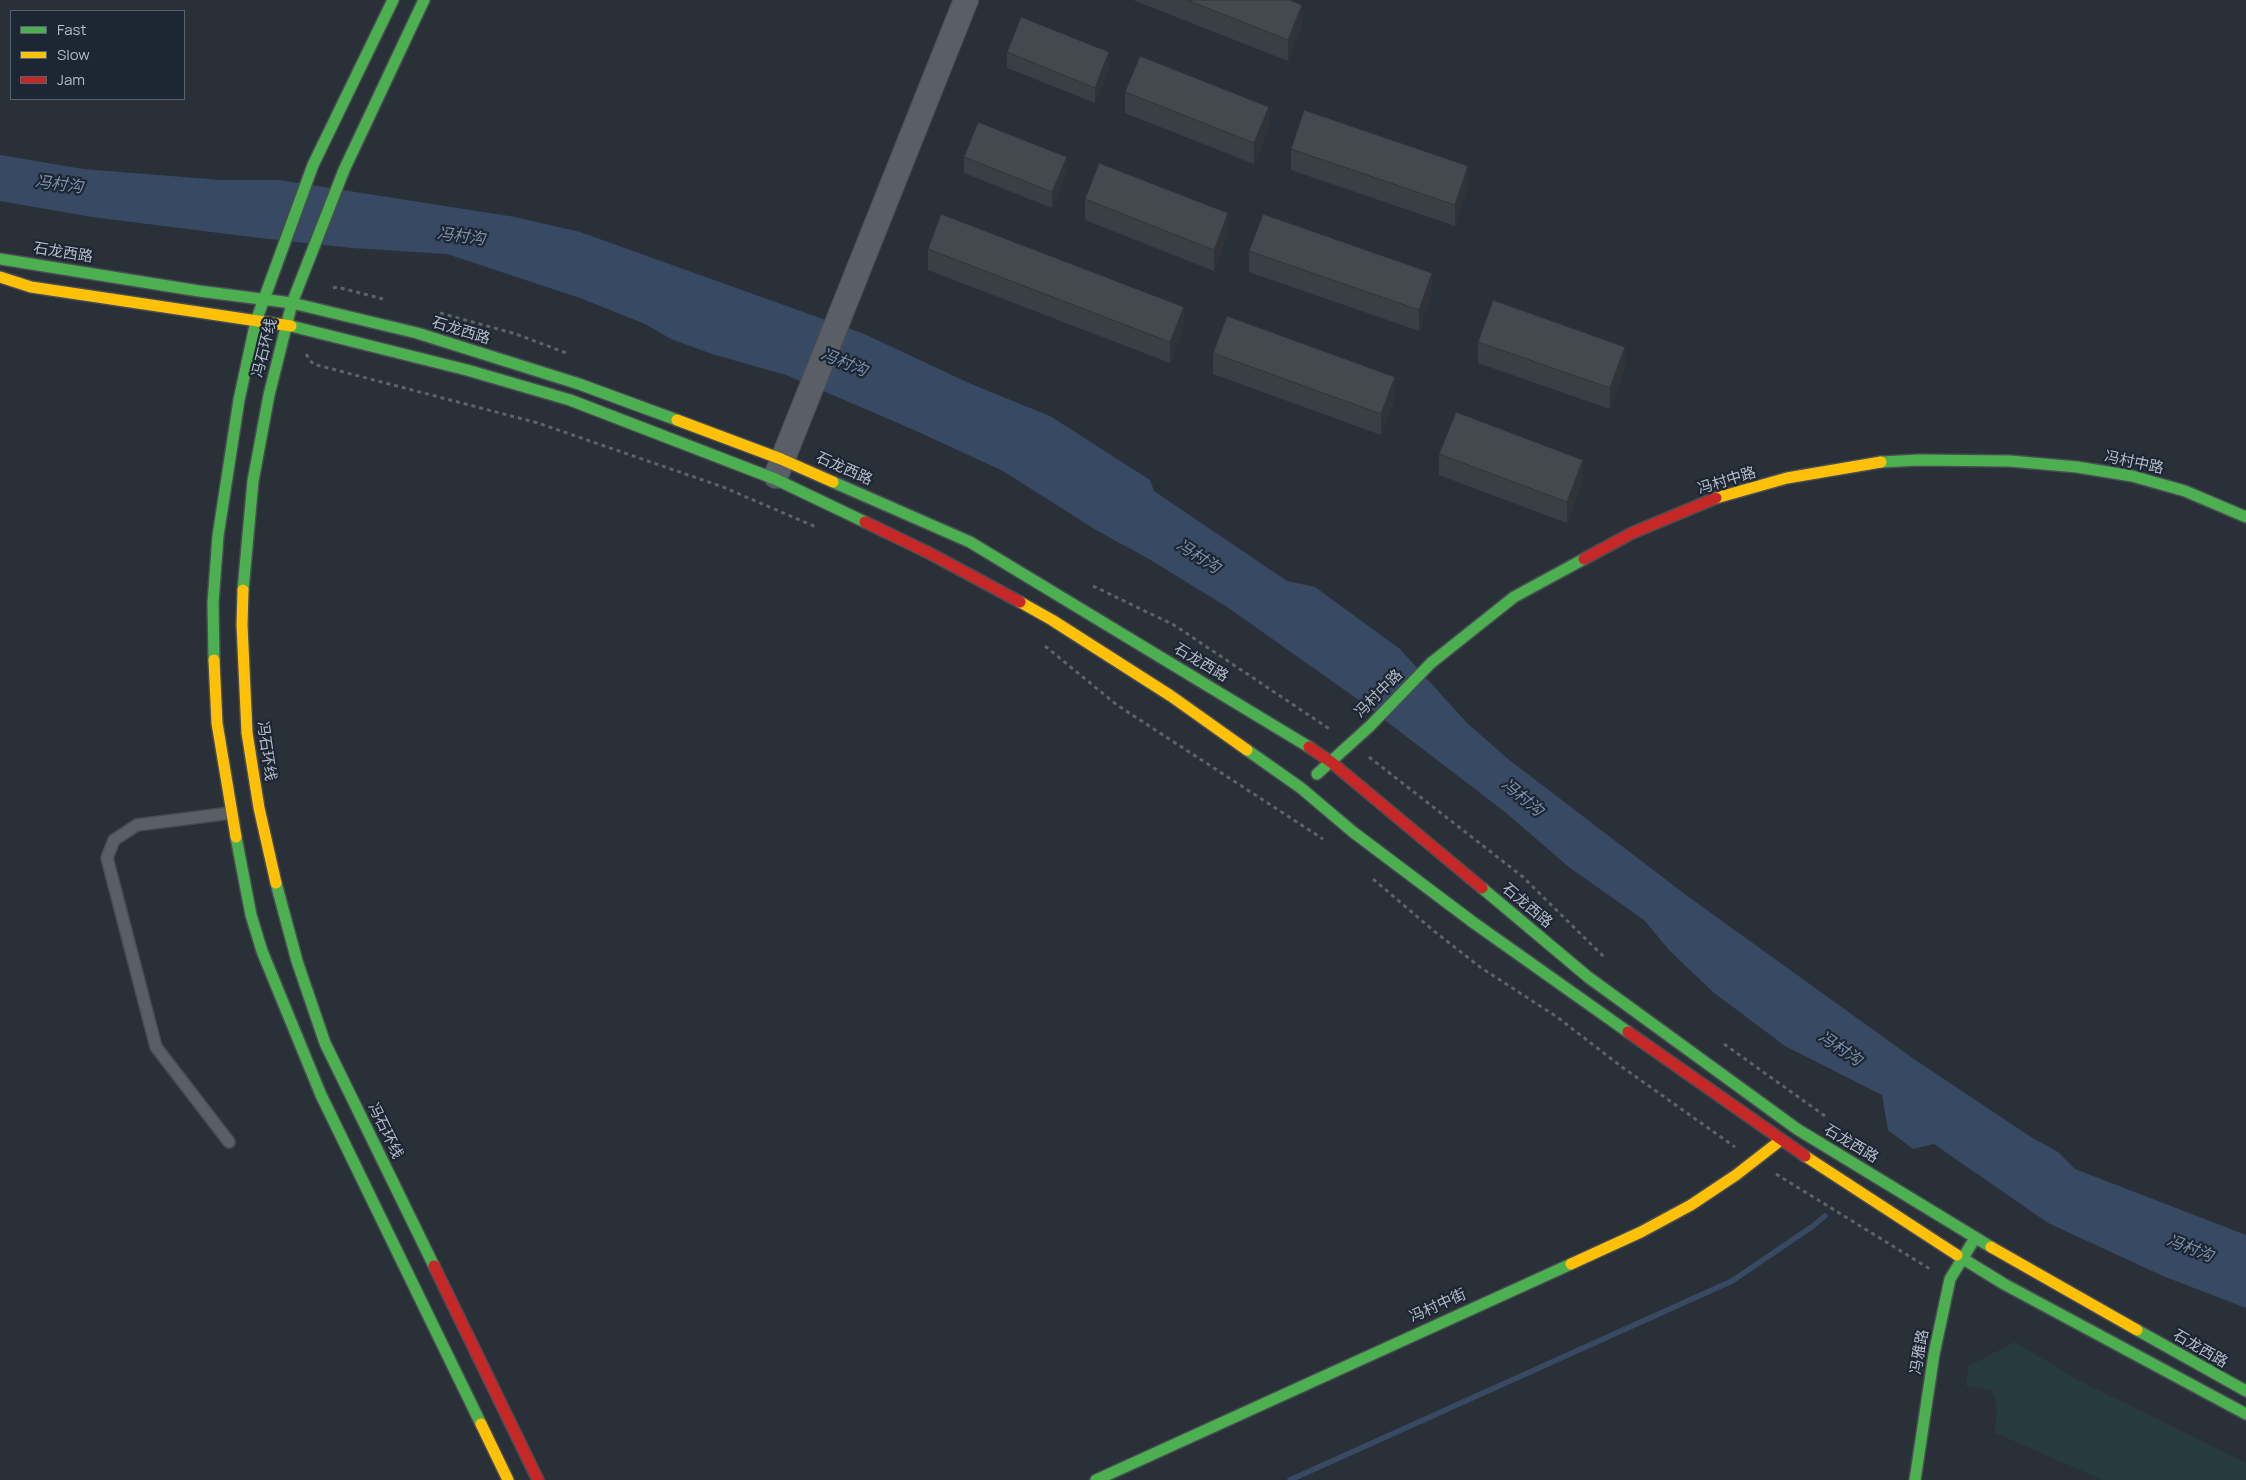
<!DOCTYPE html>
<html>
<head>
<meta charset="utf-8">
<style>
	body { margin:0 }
	#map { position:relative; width:2246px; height:1480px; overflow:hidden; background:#2a3038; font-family:Manrope,sans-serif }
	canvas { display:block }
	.legend { position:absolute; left:10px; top:10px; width:175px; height:90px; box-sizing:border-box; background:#1d2633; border:1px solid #59626f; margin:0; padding:6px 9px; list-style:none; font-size:15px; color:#b4bcc9 }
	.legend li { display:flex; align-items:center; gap:10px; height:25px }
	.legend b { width:25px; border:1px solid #59626f }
</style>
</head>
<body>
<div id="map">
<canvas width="2246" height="1480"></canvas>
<ul class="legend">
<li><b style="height:6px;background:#4caf50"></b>Fast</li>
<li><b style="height:6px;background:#ffc107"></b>Slow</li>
<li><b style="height:6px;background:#c62828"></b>Jam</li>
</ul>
</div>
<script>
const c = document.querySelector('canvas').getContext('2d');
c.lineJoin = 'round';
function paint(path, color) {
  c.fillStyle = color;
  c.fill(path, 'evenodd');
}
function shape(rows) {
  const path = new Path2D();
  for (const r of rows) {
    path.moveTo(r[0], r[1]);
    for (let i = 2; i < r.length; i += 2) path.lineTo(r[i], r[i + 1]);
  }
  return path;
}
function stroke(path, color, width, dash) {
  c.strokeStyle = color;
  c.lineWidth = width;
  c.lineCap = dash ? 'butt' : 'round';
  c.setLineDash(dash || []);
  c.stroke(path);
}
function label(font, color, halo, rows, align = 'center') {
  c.font = font + ' Manrope,"Noto Sans SC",sans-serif';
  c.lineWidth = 4.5;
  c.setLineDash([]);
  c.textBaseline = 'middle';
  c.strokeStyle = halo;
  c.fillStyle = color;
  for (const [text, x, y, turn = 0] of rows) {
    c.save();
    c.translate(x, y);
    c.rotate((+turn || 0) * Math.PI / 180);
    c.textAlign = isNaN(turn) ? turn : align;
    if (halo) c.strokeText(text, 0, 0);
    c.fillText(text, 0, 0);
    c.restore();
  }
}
const green = shape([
	[2015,1342,2078,1380,2246,1463,2246,1480,2103,1480,1995,1433,1997,1406,1992,1391,1966,1386,1968,1366]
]);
const water = shape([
	[0,155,83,169,221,180,279,180,515,217,580,232,862,333,971,384,1050,416,1150,480,1154,491,1287,581,1315,587,1400,649,1467,723,1508,759,1686,895,1911,1057,2031,1137,2058,1152,2075,1169,2246,1235,2246,1308,2163,1276,2048,1223,1934,1144,1913,1149,1888,1130,1882,1095,1785,1046,1713,992,1669,950,1644,920,1570,868,1505,812,1356,698,1227,607,1149,559,1096,530,1003,471,914,430,786,375,712,354,671,339,645,324,580,298,447,254,352,248,251,237,92,217,0,201]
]);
const stream = shape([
	[1290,1480,1732,1281,1813,1226,1825,1216]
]);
const path = shape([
	[333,288,337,287,383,299],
	[440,313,516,334,569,354],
	[306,354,313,364,538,423,723,487,816,527],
	[1093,586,1174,625,1331,730],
	[1045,646,1117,705,1323,839],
	[1369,757,1523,877,1605,958],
	[1373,879,1434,931,1480,967,1557,1017,1622,1067,1735,1147],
	[1724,1044,1825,1116],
	[1776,1174,1930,1269]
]);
const lane = shape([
	[229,1142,156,1047,107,858,114,840,137,825,231,813]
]);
const street = shape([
	[776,476,966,0]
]);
const fast = shape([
	[0,259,199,291,292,303,417,333,579,384,677,420],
	[291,326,467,370,570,400,775,479,865,522],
	[1881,462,1919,460,2010,461,2077,467,2132,476,2185,491,2246,517],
	[833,482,970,542,1309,747],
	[243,590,253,481,269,395,292,303,344,170,424,0],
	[214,660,213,603,218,536,239,400,256,321,313,165,393,0],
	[1247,750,1301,788,1353,832,1474,923,1628,1032],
	[1317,774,1370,726,1431,663,1514,597,1584,559],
	[236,837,251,915,262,951,321,1095,481,1424],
	[276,883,297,961,325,1043,434,1266],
	[1482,888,1588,977,1797,1129,1991,1247],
	[1957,1255,2004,1284,2246,1414],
	[2137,1330,2246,1391],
	[1096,1480,1571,1264],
	[1915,1480,1934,1354,1950,1279,1972,1243]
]);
const slow = shape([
	[0,277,31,287,291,326],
	[677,420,781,459,833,482],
	[1716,498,1787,478,1881,462],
	[243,590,242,625,247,733,259,808,276,883],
	[1020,602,1052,620,1171,696,1247,750],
	[214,660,217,723,236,837],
	[1805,1156,1957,1255],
	[1991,1247,2137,1330],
	[1571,1264,1641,1232,1691,1205,1736,1175,1781,1140],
	[481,1424,508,1480]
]);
const jam = shape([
	[865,522,931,554,1020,602],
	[1584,559,1632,533,1716,498],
	[1309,747,1331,762,1482,888],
	[1628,1032,1805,1156],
	[434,1266,538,1480]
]);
const wall = shape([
	[1133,0,1290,0,1302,26,1288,61],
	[1007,52,1109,68,1095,103,1007,68],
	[1125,92,1269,128,1254,164,1125,113],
	[1291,149,1468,187,1455,226,1291,170],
	[964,157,1067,173,1052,208,964,173],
	[1085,199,1228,234,1214,271,1085,220],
	[928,249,1184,328,1170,363,928,270],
	[1249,251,1432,294,1419,331,1249,272],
	[1478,342,1625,368,1610,409,1478,363],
	[1213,353,1395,398,1381,435,1213,374],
	[1439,454,1583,481,1567,523,1439,475]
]);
const shadedWall = shape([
	[1302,5,1302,26,1288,61,1288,40],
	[1109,52,1109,68,1095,103,1095,88],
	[1269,107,1269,128,1254,164,1254,143],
	[1067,157,1067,173,1052,208,1052,192],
	[1468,166,1468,187,1455,226,1455,205],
	[1228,213,1228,234,1214,271,1214,250],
	[1432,273,1432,294,1419,331,1419,310],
	[1184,307,1184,328,1170,363,1170,342],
	[1625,347,1625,368,1610,409,1610,388],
	[1395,377,1395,398,1381,435,1381,414],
	[1583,460,1583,481,1567,523,1567,502]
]);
const building = shape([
	[1187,0,1290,0,1302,5,1288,40,1187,0],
	[1021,17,1109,52,1095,88,1007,52,1021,17],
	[1140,56,1269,107,1254,143,1125,92,1140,56],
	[1304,110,1468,166,1455,205,1291,149,1304,110],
	[978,122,1067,157,1052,192,964,157,978,122],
	[1099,163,1228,213,1214,250,1085,199,1099,163],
	[941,214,1184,307,1170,342,928,249,941,214],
	[1263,214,1432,273,1419,310,1249,251,1263,214],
	[1493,300,1625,347,1610,388,1478,342,1493,300],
	[1227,316,1395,377,1381,414,1213,353,1227,316],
	[1456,412,1583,460,1567,502,1439,454,1456,412]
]);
const streetNames = [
	["石龙西路",63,253,9],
	["石龙西路",461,331,17],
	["冯石环线",265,348,-76],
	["冯村中路",2134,463,12],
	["石龙西路",844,469,24],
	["冯村中路",1727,481,-17],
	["石龙西路",1201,663,31],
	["冯村中路",1379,694,-45],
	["冯石环线",266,751,82],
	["石龙西路",1527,906,40],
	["冯石环线",385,1131,64],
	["石龙西路",1851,1144,31],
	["冯村中街",1438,1306,-24],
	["石龙西路",2200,1349,30],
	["冯雅路",1920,1352,-80]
];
const waterNames = [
	["冯村沟",59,185,7],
	["冯村沟",461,237,7],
	["冯村沟",844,363,22],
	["冯村沟",1198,557,33],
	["冯村沟",1522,798,40],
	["冯村沟",1840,1049,34],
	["冯村沟",2190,1249,21]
];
paint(green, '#273a3e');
paint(water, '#384963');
stroke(stream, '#384963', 5.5);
stroke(lane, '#484c53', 14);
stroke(street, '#484c53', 26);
stroke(fast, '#484c53', 14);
stroke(slow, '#484c53', 14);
stroke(jam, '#484c53', 14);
stroke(path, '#5d636a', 3, [4, 4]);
stroke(lane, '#5a5e66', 11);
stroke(street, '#5a5e66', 24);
stroke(fast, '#4caf50', 11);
stroke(slow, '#ffc107', 11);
stroke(jam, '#c62828', 11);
paint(wall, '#3a3f45');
paint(shadedWall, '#303338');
paint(building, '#444950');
stroke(building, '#303338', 1);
label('15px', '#b4bcc9', '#1d2633', streetNames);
label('italic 16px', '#7c92b1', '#1d2633', waterNames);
</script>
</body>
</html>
